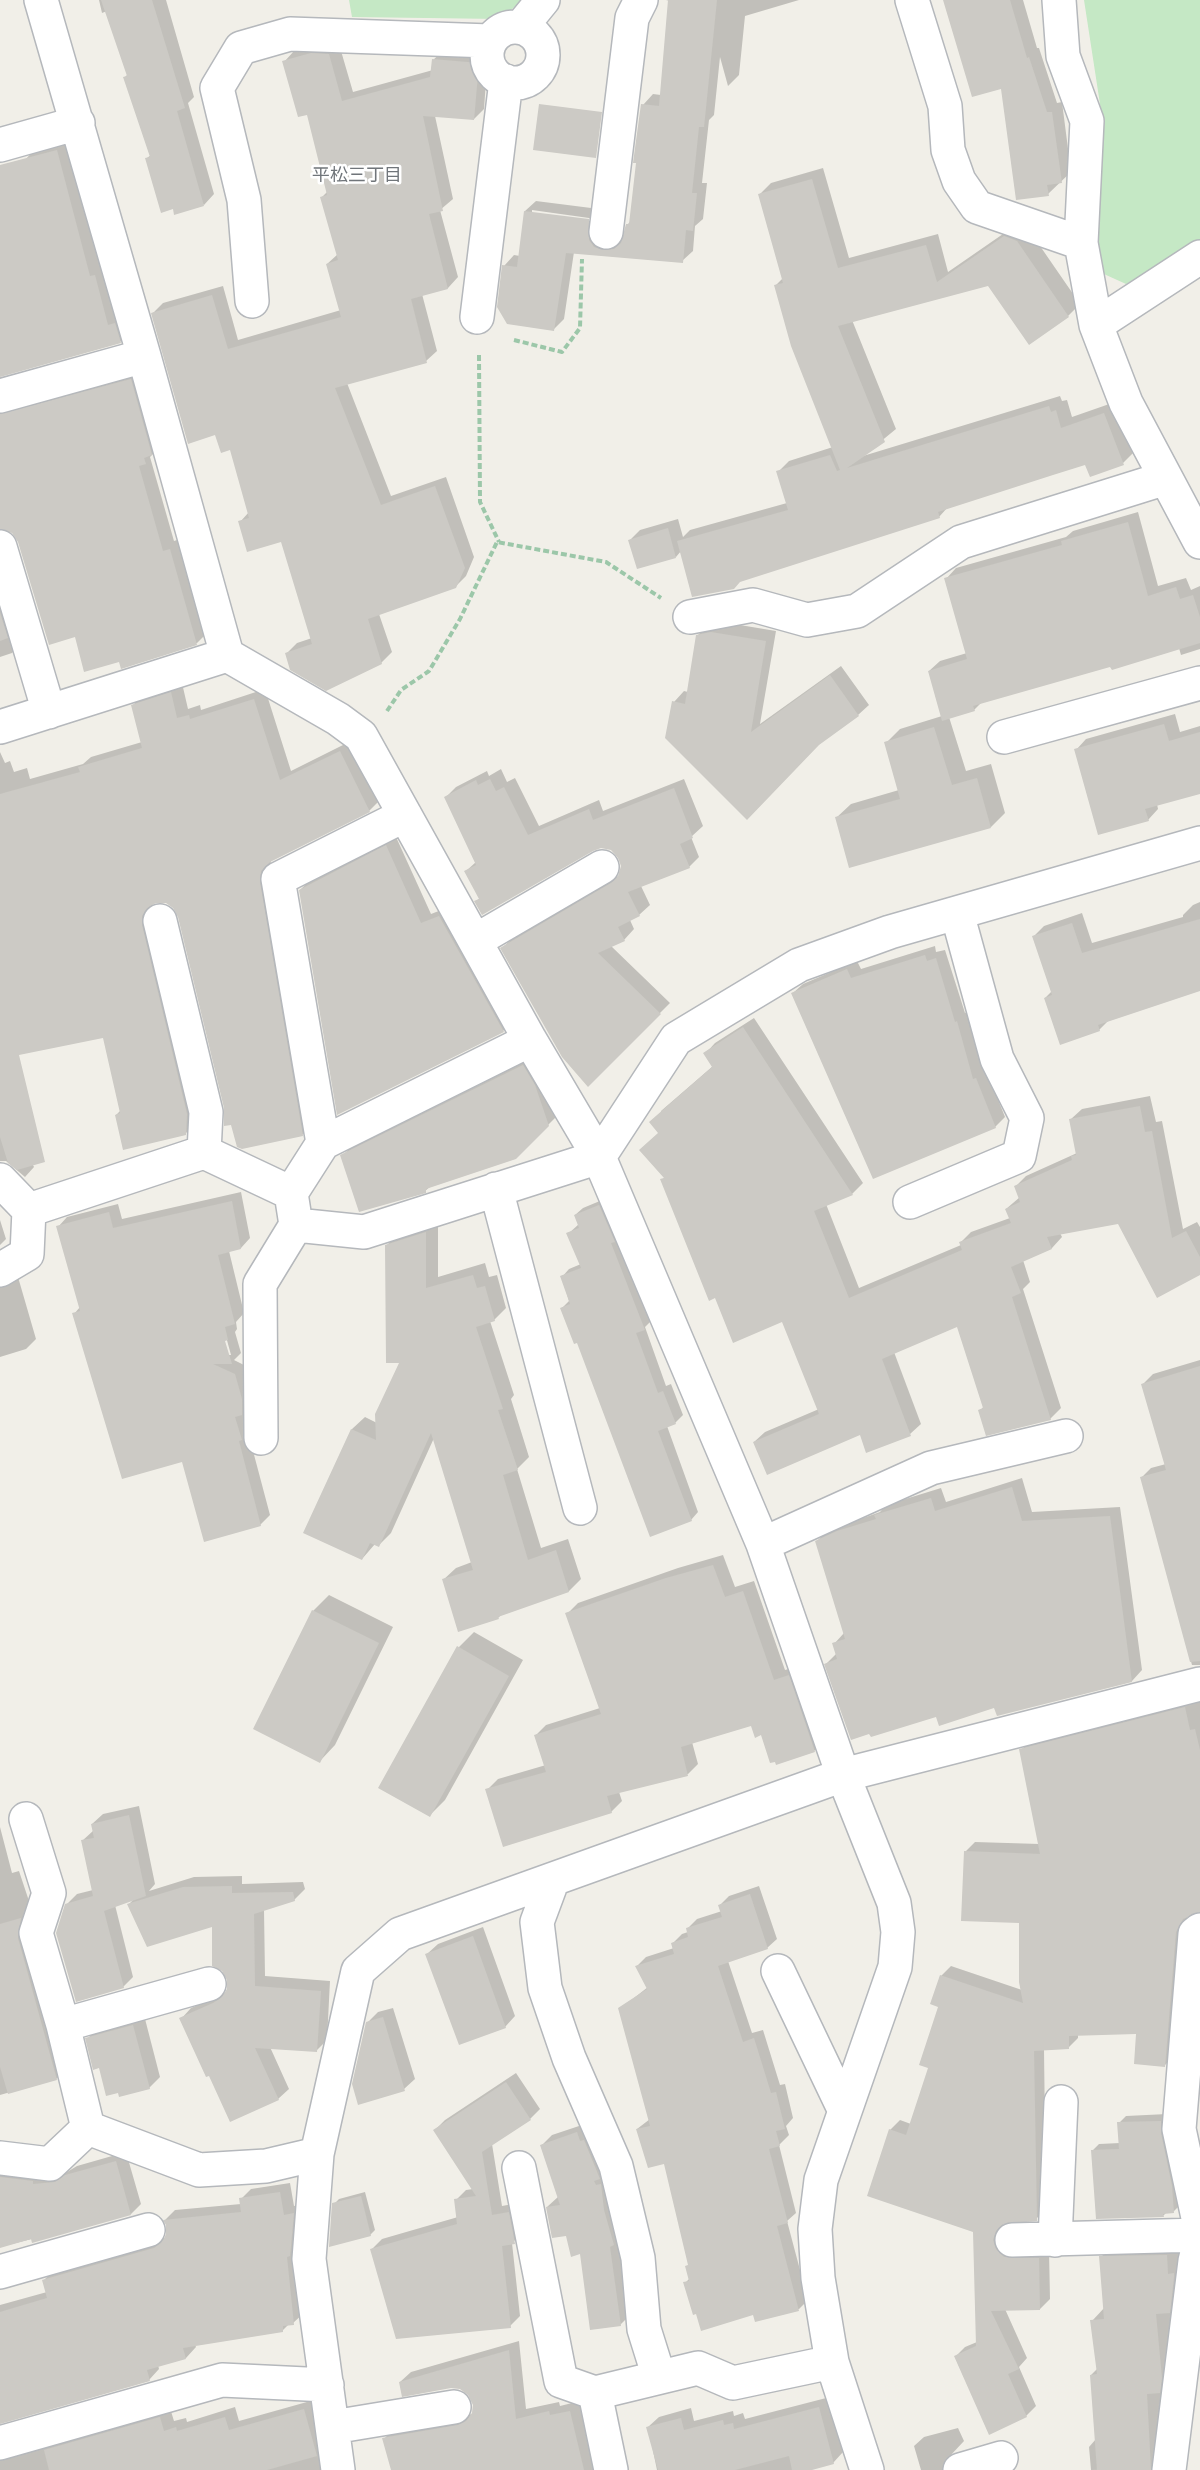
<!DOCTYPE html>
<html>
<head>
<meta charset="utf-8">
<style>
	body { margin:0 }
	canvas { display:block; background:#f1efe8 }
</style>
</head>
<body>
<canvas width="1200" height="2470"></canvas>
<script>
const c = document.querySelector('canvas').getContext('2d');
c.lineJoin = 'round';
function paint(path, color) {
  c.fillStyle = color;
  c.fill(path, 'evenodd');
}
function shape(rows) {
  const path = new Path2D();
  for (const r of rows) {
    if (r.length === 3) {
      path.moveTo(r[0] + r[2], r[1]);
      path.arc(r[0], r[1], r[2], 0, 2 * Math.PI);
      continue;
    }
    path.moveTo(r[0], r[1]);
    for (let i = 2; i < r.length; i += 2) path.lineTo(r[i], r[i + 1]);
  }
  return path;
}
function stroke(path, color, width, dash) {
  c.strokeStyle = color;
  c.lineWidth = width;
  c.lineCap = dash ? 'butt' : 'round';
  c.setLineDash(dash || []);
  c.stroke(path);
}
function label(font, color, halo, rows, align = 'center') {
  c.font = font + ' "Exo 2","Noto Sans JP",sans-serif';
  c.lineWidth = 5;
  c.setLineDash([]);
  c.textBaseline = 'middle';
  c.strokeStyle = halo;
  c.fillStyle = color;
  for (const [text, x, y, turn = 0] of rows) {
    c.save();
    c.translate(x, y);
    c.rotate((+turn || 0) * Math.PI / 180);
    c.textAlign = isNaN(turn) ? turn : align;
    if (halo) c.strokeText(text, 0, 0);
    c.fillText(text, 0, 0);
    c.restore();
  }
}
const green = shape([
	[349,0,523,0,500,19,352,17],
	[1084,0,1200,0,1200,242,1126,284,1095,270,1102,117]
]);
const shadow = shape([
	[99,0,166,0,194,97,188,103,214,194,204,205,147,158,151,155,125,77,128,74,107,11,102,13],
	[666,0,799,0,745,16,739,75,728,86,720,57,714,115,709,120,702,183,707,183,703,219,695,226,693,251,682,261,574,252,564,319,554,329,504,266,514,255,520,256,525,211,536,201,599,209,614,241,623,240,627,225,631,221,643,105,653,94,661,95,670,1],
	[532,210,596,219,596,222,532,213],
	[949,0,1023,0,1037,48,1039,48,1057,103,1062,102,1071,172,1048,194,1002,87],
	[322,44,339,44,353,92,433,70,433,60,444,50,488,53,484,109,474,119,435,116,453,199,440,210,458,277,448,288,422,294,437,351,426,361,347,383,391,496,446,477,474,557,466,576,455,587,379,614,392,652,381,663,286,654,297,643,312,638,282,541,240,522,249,512,231,448,216,434,153,313,163,303,223,286,238,340,341,310,327,264,338,254,322,197,328,191,308,113,284,62,294,51],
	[67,141,101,267,105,265,130,331,120,342,0,375,0,167,25,160,35,149],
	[823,168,849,258,938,234,948,272,1016,225,1029,230,1080,304,1068,316,1029,342,989,284,852,320,896,429,863,456,1060,396,1062,401,1067,400,1072,417,1115,402,1134,452,1123,463,1086,464,948,507,939,517,681,551,676,557,630,540,640,530,678,519,683,537,690,530,787,503,778,472,789,461,833,447,776,285,783,278,759,195,771,183],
	[142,369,155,452,150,457,174,541,180,539,207,633,197,643,122,667,120,660,76,636,13,532,0,528,0,401],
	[1138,512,1158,586,1186,578,1191,590,1200,586,1200,649,1181,655,1179,648,1111,665,982,702,974,710,949,717,966,771,991,764,1005,813,991,827,850,866,836,818,851,804,899,790,886,743,900,729,942,716,929,671,940,661,967,653,946,579,956,568,1066,537,1073,531],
	[0,567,22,642,12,653,0,657],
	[722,622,776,631,760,724,841,666,869,705,858,715,820,743,667,738,674,702,684,691,688,692,697,636,708,625],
	[182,683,188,709,200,705,201,710,265,689,291,771,351,741,380,800,369,811,271,860,270,870,313,1124,302,1135,226,1107,180,916,174,907,165,901,152,903,152,913,196,1123,185,1134,116,1115,121,1110,104,1036,0,1047,0,752,5,763,10,761,14,772,27,768,30,779,83,764,91,757,142,742,132,706,143,695],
	[1175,714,1180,732,1200,726,1200,792,1157,804,1158,809,1148,820,1076,750,1086,739],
	[501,769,507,782,515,778,539,826,599,800,603,811,684,779,703,826,691,837,699,857,689,867,641,886,650,905,639,915,630,920,634,929,624,940,611,946,670,1003,588,1085,502,948,513,938,620,875,622,866,620,857,612,849,601,847,592,849,476,901,480,898,466,871,476,862,446,797,456,787,487,771,489,776],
	[396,837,431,914,449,907,513,1021,503,1031,300,890,310,880],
	[1200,902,1200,986,1110,1019,1099,1030,1045,998,1052,991,1034,936,1044,926,1082,913,1092,943,1183,917,1183,915,1193,905],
	[935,946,936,952,945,950,965,1013,967,1012,983,1070,986,1069,1005,1117,995,1127,793,993,803,984,857,961,861,969],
	[754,1018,863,1183,852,1194,826,1204,859,1288,961,1245,960,1243,971,1232,1010,1218,1006,1209,1020,1197,1015,1187,1026,1176,1077,1153,1071,1119,1082,1109,1150,1096,1156,1122,1162,1121,1183,1229,1197,1222,1200,1227,1200,1274,1119,1222,1060,1233,1062,1237,1052,1248,1023,1260,1030,1282,1023,1289,1061,1408,1050,1419,980,1411,984,1406,958,1325,894,1352,921,1424,910,1434,867,1451,860,1433,754,1442,765,1432,819,1409,783,1320,716,1296,662,1180,665,1177,660,1132,661,1111,713,1066,705,1054,715,1043],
	[533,1055,559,1114,515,1158,431,1186,425,1191,342,1156,353,1145],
	[0,1100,34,1167,25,1177,6,1161,0,1161],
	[241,1192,250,1238,241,1248,229,1251,244,1313,236,1322,237,1329,235,1332,241,1353,234,1360,244,1365,251,1389,248,1432,270,1515,260,1525,183,1460,74,1314,80,1307,58,1227,67,1217,118,1204,122,1219],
	[225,1333,231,1355,228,1355,222,1334],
	[607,1198,651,1321,645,1327,666,1386,671,1384,683,1415,675,1423,667,1426,698,1512,691,1520,578,1341,562,1308,569,1301,562,1277,569,1269,581,1264,568,1234,579,1224,575,1215,583,1208],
	[0,1220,6,1239,0,1245],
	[438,1221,438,1277,485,1263,489,1277,497,1275,506,1308,494,1320,490,1321,514,1395,511,1399,529,1457,517,1469,541,1548,568,1539,581,1579,569,1591,503,1613,498,1618,443,1580,456,1568,472,1562,434,1438,391,1533,379,1545,375,1544,362,1559,305,1532,352,1429,365,1417,377,1423,401,1362,386,1246,399,1233],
	[0,1275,18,1277,36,1339,26,1349,0,1357],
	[1200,1360,1200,1665,1192,1665,1141,1478,1151,1468,1166,1464,1143,1384,1153,1374],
	[1022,1478,1032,1512,1120,1507,1142,1670,1132,1681,937,1715,826,1664,837,1653,834,1644,844,1633,817,1541,827,1531,880,1512,886,1505,941,1488,946,1502],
	[723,1555,735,1587,754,1581,785,1670,799,1666,825,1740,814,1751,762,1733,752,1724,692,1742,698,1764,688,1774,619,1792,622,1801,611,1812,487,1790,498,1779,546,1765,536,1735,546,1725,600,1708,567,1614,578,1603,678,1568],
	[329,1595,393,1627,335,1745,320,1761,255,1729,313,1611],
	[474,1632,523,1660,445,1800,430,1815,459,1647],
	[1200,1697,1200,1910,1188,1914,1186,1921,1175,2055,1165,2065,1138,2033,1078,2034,1078,2038,1068,2048,1044,2049,1046,2209,1036,2219,1004,2222,1002,2229,1049,2249,1050,2299,1040,2309,1005,2309,1027,2358,1019,2367,1036,2406,1026,2416,989,2433,955,2357,965,2347,977,2342,974,2231,890,2130,900,2120,911,2124,930,2067,940,2006,941,1976,951,1966,1022,1990,1021,1921,965,1852,975,1842,1040,1844,1021,1750,1031,1740],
	[139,1806,155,1884,149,1891,194,1877,242,1876,242,1884,303,1882,305,1889,294,1900,264,1909,265,1976,330,1981,327,2040,316,2051,270,2047,289,2089,278,2099,181,2019,191,2008,227,1992,229,1979,213,1925,129,1904,135,1898,115,1905,133,1977,123,1987,66,1905,77,1894,93,1890,82,1841,94,1830,92,1824,103,1814],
	[0,1827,12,1873,19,1871,31,1907,67,2069,56,2079,0,2095],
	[759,1886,777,1939,767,1948,728,1961,752,2033,763,2030,780,2085,785,2084,793,2118,786,2126,789,2135,779,2145,796,2213,787,2221,808,2300,799,2309,756,2320,754,2313,685,2283,690,2278,689,2265,665,2163,637,2129,650,2119,620,2009,648,1987,637,1966,646,1957,674,1948,673,1943,682,1934,688,1932,687,1929,697,1919,722,1911,720,1905,729,1896],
	[483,1927,515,2016,505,2027,427,1954,438,1944],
	[393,2008,415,2079,404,2089,367,2023,378,2012],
	[144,2015,160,2077,149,2088,101,2066,87,2039,98,2028],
	[516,2073,540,2109,530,2119,492,2144,502,2206,518,2203,524,2232,512,2243,520,2316,510,2326,372,2249,382,2239,458,2217,456,2200,466,2190,473,2189,435,2130,445,2120],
	[1167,2114,1181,2204,1174,2211,1167,2212,1163,2216,1092,2151,1099,2144,1120,2143,1119,2123,1126,2116],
	[588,2123,610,2168,631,2314,620,2325,582,2252,547,2207,559,2196,542,2145,552,2135],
	[126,2152,141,2204,131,2214,0,2247,0,2162,44,2175,67,2172,77,2166],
	[290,2183,294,2206,303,2204,304,2313,293,2323,289,2324,283,2330,195,2344,196,2347,186,2358,158,2365,159,2369,149,2380,0,2422,0,2305,47,2292,44,2280,54,2270,165,2238,168,2225,165,2220,175,2210,241,2204,241,2199,251,2189],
	[365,2192,375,2230,370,2235,334,2204,339,2199],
	[1180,2241,1183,2297,1171,2310,1175,2363,1173,2378,1161,2390,1166,2469,1091,2470,1089,2447,1096,2439,1091,2375,1098,2368,1092,2321,1105,2307,1101,2257,1115,2243],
	[519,2341,526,2409,559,2402,560,2406,580,2401,597,2470,392,2470,384,2439,394,2428,473,2414,474,2403,469,2394,462,2388,400,2382,411,2372],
	[830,2397,843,2452,833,2463,806,2470,657,2470,648,2427,659,2417,691,2408,694,2421,733,2411,734,2416,743,2413,745,2419],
	[314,2400,332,2470,0,2470,0,2448,170,2408,174,2421,186,2418,187,2422,235,2407,239,2421],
	[958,2428,964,2441,950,2456,954,2470,921,2470,914,2446,924,2437]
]);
const building = shape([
	[101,0,152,0,185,108,177,111,204,206,174,215,173,209,161,213,145,158,150,157,123,77,127,76],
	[668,0,717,0,704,127,699,127,692,193,697,193,693,231,686,230,683,263,566,253,554,331,507,324,497,307,502,265,517,267,524,211,589,219,589,240,594,247,603,250,614,249,621,243,626,224,629,224,636,163,633,163,641,104,659,106],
	[943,0,1010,0,1027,58,1029,57,1047,112,1052,112,1062,183,1047,185,1049,196,1016,200,1001,89,972,97],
	[311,53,329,54,342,101,430,77,432,59,479,63,474,120,423,116,443,211,429,214,448,289,411,299,427,363,335,388,381,505,435,486,465,568,456,588,368,619,382,664,326,691,290,670,285,653,312,644,281,542,247,552,238,521,249,518,230,450,221,453,215,435,188,444,151,313,212,295,228,349,341,317,326,264,338,260,320,197,327,195,307,115,298,117,282,61],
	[539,104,602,112,596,158,533,150],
	[57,150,90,276,95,275,108,325,115,323,121,343,0,377,0,165],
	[812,179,838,268,926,245,937,282,1004,236,1017,241,1069,317,1029,345,988,286,838,326,885,442,847,468,1049,406,1051,412,1056,410,1061,428,1104,413,1124,465,1090,477,1085,465,1053,475,938,512,940,518,740,582,734,589,692,597,677,541,788,510,776,471,830,455,837,471,840,470,791,346,774,285,783,283,758,194],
	[131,379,152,455,144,458,146,464,139,466,163,551,170,549,197,645,121,669,119,662,84,672,75,637,49,645,18,542,12,533,0,529,0,414],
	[1128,522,1148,596,1176,587,1180,599,1193,595,1200,617,1200,643,1112,670,1110,667,973,706,975,711,942,721,928,671,967,659,944,578,1062,545,1061,541],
	[668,528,676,558,637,569,628,540],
	[0,613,8,638,0,641],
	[711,632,766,641,751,732,830,675,859,716,819,745,747,820,665,738,672,701,685,704,696,635],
	[171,692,177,718,189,715,190,719,254,699,280,780,340,751,370,812,270,862,261,871,260,882,303,1136,242,1149,237,1147,231,1125,224,1126,224,1108,178,917,173,908,166,903,156,903,147,908,142,916,142,925,187,1114,186,1135,123,1150,115,1115,120,1113,103,1038,19,1055,45,1162,17,1170,8,1163,0,1137,0,794,80,772,78,767,142,748,131,705],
	[1164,724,1169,741,1200,732,1200,794,1145,809,1149,821,1098,835,1074,749],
	[934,727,952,785,977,778,991,828,849,868,835,817,900,799,884,742],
	[490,779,496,791,504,787,528,835,589,809,593,820,674,788,693,838,680,844,690,868,628,892,640,916,618,927,625,941,598,953,661,1014,588,1087,562,1057,500,948,611,883,618,876,621,866,618,858,611,850,601,848,593,851,482,915,474,901,479,899,464,871,476,865,444,797,476,780,478,785],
	[386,845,421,923,439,916,504,1032,337,1115,299,890],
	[1200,919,1200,991,1098,1025,1100,1031,1060,1045,1044,998,1052,995,1032,936,1072,923,1082,953],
	[925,955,927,961,936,958,955,1022,957,1021,973,1079,976,1078,996,1128,873,1179,791,993,847,969,851,978],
	[743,1027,853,1195,814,1211,849,1298,962,1250,959,1242,1011,1223,1005,1209,1020,1202,1014,1186,1072,1160,1071,1156,1076,1155,1069,1119,1140,1106,1145,1132,1152,1131,1172,1238,1186,1231,1200,1257,1200,1275,1157,1298,1118,1224,1047,1237,1052,1249,1011,1267,1021,1293,1012,1297,1051,1420,986,1436,978,1410,983,1408,957,1327,882,1359,911,1436,866,1453,860,1435,767,1475,753,1442,819,1414,782,1322,733,1343,715,1298,709,1301,660,1179,664,1178,639,1150,658,1133,649,1122,712,1067,703,1053],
	[523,1065,535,1085,549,1126,516,1159,426,1189,426,1193,359,1212,340,1155],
	[232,1201,241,1249,218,1255,235,1324,225,1327,228,1340,225,1341,232,1364,213,1364,235,1374,242,1399,242,1415,235,1417,242,1440,239,1441,261,1526,204,1542,182,1462,122,1479,72,1313,80,1311,56,1226,109,1212,113,1228],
	[599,1205,615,1242,611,1243,645,1330,636,1333,658,1393,663,1391,676,1424,658,1431,692,1521,650,1537,577,1343,574,1344,560,1308,570,1304,560,1276,581,1268,566,1233,579,1228,574,1215],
	[426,1232,426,1288,473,1275,477,1288,485,1286,495,1321,476,1327,503,1409,498,1410,518,1470,503,1475,528,1560,556,1550,569,1592,498,1617,499,1619,458,1632,442,1579,473,1570,431,1433,379,1547,370,1543,362,1560,303,1533,351,1429,376,1440,375,1414,399,1363,386,1363,385,1245],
	[1200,1366,1200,1661,1190,1662,1140,1477,1166,1470,1141,1384],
	[1012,1487,1022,1521,1110,1516,1132,1682,997,1716,994,1708,939,1726,936,1717,871,1737,869,1734,851,1740,824,1664,837,1659,832,1643,845,1639,815,1541,837,1531,876,1519,874,1515,931,1498,935,1511],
	[713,1565,725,1597,743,1591,774,1680,789,1675,815,1752,776,1765,775,1762,770,1763,761,1735,755,1738,751,1726,681,1747,688,1776,607,1796,612,1813,503,1847,485,1789,546,1772,534,1735,601,1714,565,1613,666,1578],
	[312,1610,379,1643,320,1763,253,1729],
	[457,1646,509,1676,430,1817,378,1788],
	[1185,1707,1190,1730,1195,1729,1200,1750,1200,1912,1183,1919,1176,1932,1165,2067,1134,2064,1136,2034,1069,2036,1069,2049,1034,2051,1037,2221,1003,2224,996,2231,993,2240,996,2249,1004,2257,1039,2258,1040,2310,991,2311,1019,2369,1008,2374,1027,2417,989,2435,954,2356,976,2346,973,2232,867,2196,889,2129,906,2135,928,2068,919,2065,938,2007,930,2004,940,1975,1023,2003,1019,1982,1019,1923,961,1921,964,1851,1040,1854,1019,1749],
	[129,1815,146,1896,104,1911,124,1988,76,2002,56,1933,65,1904,93,1896,81,1840,94,1838,91,1824],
	[232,1886,232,1893,293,1892,295,1901,254,1914,255,1986,321,1991,317,2052,255,2048,279,2100,230,2122,209,2076,206,2077,179,2018,213,2003,222,1997,227,1989,227,1980,222,1971,212,1966,212,1927,147,1947,127,1904,183,1887],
	[750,1894,768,1949,718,1966,743,2042,754,2038,771,2093,776,2092,785,2129,776,2131,780,2146,769,2149,788,2223,777,2226,799,2311,755,2322,753,2315,701,2331,696,2314,693,2315,683,2282,689,2281,685,2266,688,2265,664,2164,648,2168,636,2129,650,2126,618,2008,647,1989,635,1966,674,1954,671,1943,688,1937,686,1928,722,1917,718,1905],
	[21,1918,18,1938,57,2080,8,2094,0,2067,0,1924],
	[473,1936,506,2028,459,2045,425,1954],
	[383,2017,405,2091,358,2105,352,2084,366,2022],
	[133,2025,150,2089,119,2097,118,2093,106,2096,99,2068,93,2070,85,2038],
	[506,2082,531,2120,482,2152,492,2215,509,2212,515,2244,502,2246,511,2328,396,2339,370,2249,457,2224,454,2199,476,2196,433,2130],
	[1161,2121,1161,2133,1172,2186,1174,2213,1163,2214,1164,2217,1096,2219,1091,2150,1119,2149,1117,2122],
	[577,2132,580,2141,584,2140,600,2179,594,2181,596,2185,601,2184,604,2210,614,2245,610,2247,621,2326,590,2330,580,2254,571,2257,566,2236,552,2238,546,2207,560,2205,540,2145],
	[116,2161,131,2215,32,2243,31,2239,0,2248,0,2177,33,2181,33,2184,55,2182,65,2175],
	[280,2192,284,2215,294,2213,290,2256,287,2257,294,2325,283,2326,283,2332,183,2348,186,2359,147,2370,150,2381,0,2424,0,2312,47,2298,42,2280,154,2248,161,2243,166,2235,166,2225,163,2220,241,2212,239,2198],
	[361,2196,371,2236,329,2247,332,2203],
	[1167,2255,1168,2274,1174,2273,1174,2277,1170,2313,1156,2314,1162,2378,1160,2393,1147,2394,1151,2470,1097,2470,1090,2375,1097,2374,1090,2320,1104,2319,1099,2256],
	[509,2350,516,2419,549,2411,550,2415,570,2411,584,2470,391,2470,382,2438,458,2425,466,2421,472,2413,473,2405,468,2395,460,2389,451,2388,402,2397,399,2382],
	[819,2407,834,2464,812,2470,792,2470,789,2456,735,2470,658,2470,646,2427,681,2418,684,2430,723,2420,724,2425,733,2423,734,2429],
	[304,2409,317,2456,267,2470,49,2470,44,2450,160,2417,164,2431,176,2427,177,2431,225,2417,229,2430]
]);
const path = shape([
	[514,340,562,352,580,328,582,259],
	[479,355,480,502,499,542],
	[387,711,401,690,429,671,460,619,497,542,606,562,661,598]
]);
const minor = shape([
	[41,0,144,356,227,655],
	[912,0,945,106,948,150,959,181,977,207,1081,243],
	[1059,0,1063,56,1087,121,1081,243,1096,325,1126,403,1200,542],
	[515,55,28],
	[521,27,543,0],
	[0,145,78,123],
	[606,232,632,18,641,0],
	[252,301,244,200,217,88,241,48,290,34,490,41],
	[477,317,506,81],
	[1096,325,1200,257],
	[0,396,144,356],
	[0,547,49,712],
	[690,617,753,605,807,620,857,611,961,542,1166,478],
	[0,727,227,655,338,719,361,736,530,1040,599,1157,763,1544,843,1775,894,1903,898,1932,895,1967,821,2180,815,2229,818,2278,832,2362,867,2470],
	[1004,737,1200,683],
	[160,921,206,1112,204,1152],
	[475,941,602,867],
	[323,1143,278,879,405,815],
	[0,1180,29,1210],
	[496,1189,580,1508],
	[291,1193,323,1143,530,1040],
	[910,1202,1019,1156,1027,1118,997,1059,957,913],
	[0,1270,27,1254,29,1210,204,1152,291,1193,296,1225,364,1232,599,1157,676,1039,799,965,890,932,1200,843],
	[261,1438,260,1284,296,1225],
	[763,1544,931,1468,1066,1436],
	[26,1819,49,1893,36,1933,63,2025,88,2128],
	[553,1879,537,1922,545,1988,569,2058,616,2166,638,2258,644,2329,659,2377],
	[1200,1930,1195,1934,1179,2129,1200,2227],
	[778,1971,844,2109],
	[63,2025,209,1984],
	[0,2158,50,2164,88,2128,199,2170,266,2166,317,2154],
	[519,2168,561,2381,595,2393],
	[1012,2240,1200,2235],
	[1055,2240,1061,2102],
	[0,2272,148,2230],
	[333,2427,454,2407],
	[0,2443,222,2380,327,2385],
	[338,2470,309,2259,317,2154,358,1971,400,1934,843,1775,1200,1684],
	[611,2470,595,2393,698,2368,733,2383,832,2362],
	[960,2470,1001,2458],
	[1169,2470,1195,2261,1200,2241]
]);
const neighbourhoodNames = [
	["平松三丁目",357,175]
];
paint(green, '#c5e8c5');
paint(shadow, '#0003');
paint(building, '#cccac5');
stroke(minor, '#b5b8bc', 36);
stroke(path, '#9cc7a9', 4, [6, 3]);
stroke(minor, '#fff', 33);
label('18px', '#70757a', '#fff', neighbourhoodNames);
</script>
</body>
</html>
